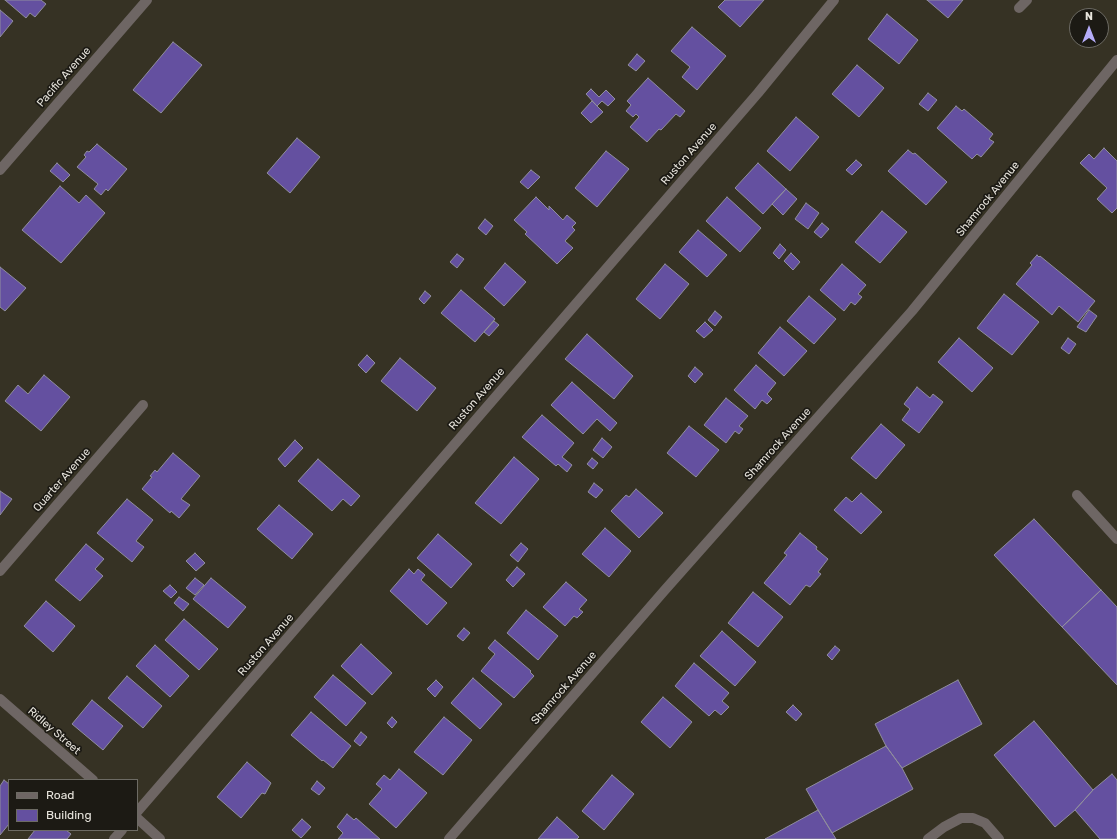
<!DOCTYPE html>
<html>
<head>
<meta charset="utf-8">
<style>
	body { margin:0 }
	#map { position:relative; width:1117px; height:839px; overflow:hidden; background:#363224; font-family:Rubik,sans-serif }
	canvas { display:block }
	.legend { position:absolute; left:8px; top:779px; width:130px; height:52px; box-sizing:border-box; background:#1c1a14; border:1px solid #6d6b64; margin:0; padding:5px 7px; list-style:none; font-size:12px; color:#e7e4dc }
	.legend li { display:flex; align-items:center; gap:8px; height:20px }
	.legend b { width:20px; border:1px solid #6d6b64 }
	.north { position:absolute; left:1069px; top:8px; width:40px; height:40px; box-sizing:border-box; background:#1c1a14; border:1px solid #6d6b64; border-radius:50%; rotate:0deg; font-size:11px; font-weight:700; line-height:16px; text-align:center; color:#e7e4dc }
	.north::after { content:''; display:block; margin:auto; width:14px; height:18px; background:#b5acf8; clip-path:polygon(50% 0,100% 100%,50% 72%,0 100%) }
</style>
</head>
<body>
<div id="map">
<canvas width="1117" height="839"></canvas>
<ul class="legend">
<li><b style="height:5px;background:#6e6664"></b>Road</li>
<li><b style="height:11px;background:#6450a0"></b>Building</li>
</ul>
<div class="north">N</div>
</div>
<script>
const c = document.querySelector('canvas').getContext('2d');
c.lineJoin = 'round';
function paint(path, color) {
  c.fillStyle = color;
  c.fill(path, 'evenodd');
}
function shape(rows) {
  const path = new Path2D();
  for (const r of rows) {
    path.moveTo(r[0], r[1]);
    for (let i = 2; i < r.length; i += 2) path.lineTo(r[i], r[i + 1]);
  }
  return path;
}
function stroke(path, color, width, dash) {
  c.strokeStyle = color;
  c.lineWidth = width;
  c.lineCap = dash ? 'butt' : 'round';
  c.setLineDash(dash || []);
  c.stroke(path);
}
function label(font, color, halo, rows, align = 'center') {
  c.font = font + ' Rubik,sans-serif';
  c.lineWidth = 3.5;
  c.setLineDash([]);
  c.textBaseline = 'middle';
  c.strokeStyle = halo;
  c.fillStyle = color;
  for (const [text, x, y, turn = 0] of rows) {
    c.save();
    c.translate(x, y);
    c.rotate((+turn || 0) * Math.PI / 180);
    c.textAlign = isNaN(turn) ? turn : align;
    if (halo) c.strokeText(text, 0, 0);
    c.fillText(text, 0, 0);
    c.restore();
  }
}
const building = shape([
	[5,0,41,0,46,4,35,17,30,13,26,18,5,0],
	[725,0,764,0,740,27,718,7,725,0],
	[927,0,963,0,948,18,927,0],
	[0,10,13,21,0,37,0,10],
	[887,14,918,40,899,64,868,39,887,14],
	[692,27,726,56,697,90,682,77,690,67,671,51,692,27],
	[173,42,202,65,161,113,133,90,173,42],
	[637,54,645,61,636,71,628,65,637,54],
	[857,65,884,88,859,117,832,94,857,65],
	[648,78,685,111,680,117,676,114,661,130,659,129,647,142,630,127,639,117,636,114,633,117,626,111,631,105,627,101,648,78],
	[591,89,599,97,606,90,615,99,608,106,602,101,597,106,586,94,591,89],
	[928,93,937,100,928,111,919,104,928,93],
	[592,101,603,112,591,123,581,113,592,101],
	[956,106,962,111,964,109,993,134,989,139,994,142,981,157,977,154,972,159,937,128,956,106],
	[796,117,819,137,790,171,767,151,796,117],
	[297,138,320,157,290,193,267,173,297,138],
	[97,144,127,169,108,191,106,189,101,195,94,189,98,184,77,167,86,157,84,155,87,151,89,152,97,144],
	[1104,148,1117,161,1117,208,1112,213,1097,199,1107,188,1080,163,1089,154,1094,159,1104,148],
	[908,150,913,154,915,153,947,182,926,205,888,171,908,150],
	[606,151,629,169,597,207,575,188,606,151],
	[856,160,862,165,852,175,846,170,856,160],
	[57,163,70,175,63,182,50,171,57,163],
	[758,163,786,189,763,214,735,188,758,163],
	[531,170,540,177,528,189,520,182,531,170],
	[60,186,79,203,86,195,105,213,61,263,22,230,60,186],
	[786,189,797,199,783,215,772,204,786,189],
	[536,197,549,210,549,206,563,220,567,215,576,223,572,227,575,230,565,241,573,248,557,264,525,234,527,232,514,220,536,197],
	[727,197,761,228,740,252,706,221,727,197],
	[806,203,819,213,808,229,795,219,806,203],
	[882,211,907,232,880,263,855,242,882,211],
	[485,219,493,226,486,235,478,228,485,219],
	[822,223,829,229,821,238,814,232,822,223],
	[698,230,727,255,707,277,679,252,698,230],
	[780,244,786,250,779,259,773,253,780,244],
	[791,253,800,262,793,270,784,261,791,253],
	[457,254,464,259,457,268,450,262,457,254],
	[1037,255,1039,257,1040,256,1095,301,1078,322,1059,306,1052,315,1016,284,1032,265,1030,263,1037,255],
	[505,263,526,282,504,306,484,288,505,263],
	[665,264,689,284,660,319,636,299,665,264],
	[842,264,866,285,858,294,862,297,855,305,851,302,844,311,820,290,842,264],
	[0,267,26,288,5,311,0,307,0,267],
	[461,290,495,319,475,342,441,313,461,290],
	[425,291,431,296,424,304,419,299,425,291],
	[1004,294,1039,322,1012,355,977,328,1004,294],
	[809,296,836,319,814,344,787,321,809,296],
	[1089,310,1097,316,1086,332,1077,327,1089,310],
	[715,311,722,317,715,326,708,320,715,311],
	[494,321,499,325,489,336,484,332,494,321],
	[705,322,713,330,704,338,696,331,705,322],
	[780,327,807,351,784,376,758,353,780,327],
	[587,334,633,376,614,399,565,359,587,334],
	[959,338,993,368,972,392,938,362,959,338],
	[1068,338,1076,344,1069,354,1061,348,1068,338],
	[367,355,375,363,366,373,358,365,367,355],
	[400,358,436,388,417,411,381,381,400,358],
	[756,365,776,383,767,394,772,399,767,404,762,400,755,409,734,390,756,365],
	[695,367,703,374,695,383,688,376,695,367],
	[44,375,70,397,41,431,5,401,18,385,28,394,44,375],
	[572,382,617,423,610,431,597,419,583,434,551,405,572,382],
	[917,387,930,398,933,394,943,402,919,433,902,420,910,409,904,404,917,387],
	[726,398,748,416,739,426,743,429,739,434,735,431,726,443,704,425,726,398],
	[542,415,574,443,562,457,572,465,567,472,558,464,556,466,522,437,542,415],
	[881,424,905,445,876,479,851,458,881,424],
	[689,426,719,450,696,477,667,453,689,426],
	[602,438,612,447,603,458,593,450,602,438],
	[295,440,303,448,285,467,278,459,295,440],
	[173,453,200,476,181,499,190,505,179,518,171,511,170,513,142,489,152,477,150,476,155,470,157,472,173,453],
	[514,457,539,479,501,524,475,503,514,457],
	[592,458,598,463,593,469,587,464,592,458],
	[318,459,360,496,351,506,343,499,332,511,298,481,318,459],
	[594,483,603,490,596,498,588,492,594,483],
	[636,489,663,513,639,538,611,511,626,495,629,497,636,489],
	[0,491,12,499,0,515,0,491],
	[861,493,882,512,861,534,834,510,846,497,852,502,861,493],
	[127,499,153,520,136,541,144,547,132,562,97,533,127,499],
	[279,505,313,534,292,559,257,529,279,505],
	[1034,519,1101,590,1062,627,994,555,1034,519],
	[605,528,631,551,609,577,582,554,605,528],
	[800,533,817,547,816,549,828,559,818,572,821,574,810,587,806,585,790,605,764,583,787,555,784,553,800,533],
	[438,534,472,564,451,588,417,558,438,534],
	[521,543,528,549,518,562,510,555,521,543],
	[86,544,104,559,95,569,103,576,80,601,55,580,86,544],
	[195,553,205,563,196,571,186,561,195,553],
	[517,567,525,574,513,587,506,580,517,567],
	[409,569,414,574,418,569,425,575,421,580,447,603,427,625,390,591,409,569],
	[195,578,204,585,195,595,186,588,195,578],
	[211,578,246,607,228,628,193,599,211,578],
	[566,582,587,600,579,609,583,612,577,618,574,616,565,626,543,607,566,582],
	[170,585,177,592,171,598,163,591,170,585],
	[1101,590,1117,607,1117,685,1062,627,1101,590],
	[753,592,783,617,758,647,728,623,753,592],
	[179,597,189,604,183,611,174,603,179,597],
	[46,601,75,626,53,652,24,626,46,601],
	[526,610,558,636,538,660,507,633,526,610],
	[184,619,218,649,199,670,165,640,184,619],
	[464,628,470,633,463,641,457,636,464,628],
	[722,631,756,662,735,686,700,656,722,631],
	[495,640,531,671,530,672,534,676,514,698,481,671,495,654,488,648,495,640],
	[361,644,392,673,372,695,341,666,361,644],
	[155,645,189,676,170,697,136,666,155,645],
	[835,646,840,650,832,660,827,655,835,646],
	[694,663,729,693,722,701,729,707,721,715,715,710,709,716,675,686,694,663],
	[333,675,366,703,346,726,314,697,333,675],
	[127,676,162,706,143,728,108,698,127,676],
	[473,678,502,704,480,729,451,703,473,678],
	[436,680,443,687,435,697,427,689,436,680],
	[958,680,982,724,902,768,886,746,875,724,958,680],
	[663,697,692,722,670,748,641,722,663,697],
	[92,700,123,726,103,750,72,724,92,700],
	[793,705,802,714,796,721,786,712,793,705],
	[311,712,351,746,333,768,323,760,322,761,291,735,311,712],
	[392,717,397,722,392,728,387,723,392,717],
	[444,717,472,740,443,775,414,752,444,717],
	[1034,721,1093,790,1075,810,1055,827,994,755,1034,721],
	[361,732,367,737,360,746,354,741,361,732],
	[886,746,902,768,913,789,832,833,818,810,806,789,886,746],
	[247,762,271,783,265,794,262,793,241,818,217,797,247,762],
	[399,769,427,793,396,828,369,804,382,789,376,784,384,775,390,780,399,769],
	[1112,774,1117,780,1117,839,1100,839,1075,810,1093,790,1112,774],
	[612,775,634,794,604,830,582,811,612,775],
	[4,780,9,784,9,824,0,835,0,786,4,780],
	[317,781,325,788,319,795,311,789,317,781],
	[818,810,836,839,765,839,818,810],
	[347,814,354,820,356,818,380,839,338,839,343,833,337,827,347,814],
	[557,817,579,837,577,839,538,839,557,817],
	[302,819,311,827,301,838,292,830,302,819],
	[35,830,66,830,71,834,67,839,28,839,35,830]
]);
const service = shape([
	[1019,8,1027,0],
	[1077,495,1117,539]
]);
const minor = shape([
	[0,170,147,0],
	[0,571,143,405],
	[0,699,93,780],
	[137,812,758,93,834,0],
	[137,818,160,839],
	[114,839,122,830],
	[449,839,664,591,912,311,1117,60],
	[928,839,944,827,961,818,973,818,985,823,999,839]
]);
const streetNames = [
	["Pacific Avenue",64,77,-49],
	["Ruston Avenue",689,154,-49],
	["Shamrock Avenue",988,199,-51],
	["Ruston Avenue",477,399,-49],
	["Shamrock Avenue",778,444,-48],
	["Quarter Avenue",62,480,-49],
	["Ruston Avenue",266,645,-49],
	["Shamrock Avenue",564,688,-49],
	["Ridley Street",54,731,41]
];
paint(building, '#6450a0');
stroke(building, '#908e9d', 1);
stroke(service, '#6e6664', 10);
stroke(minor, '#6e6664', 10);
label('11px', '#e7e4dc', '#1c1a14', streetNames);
</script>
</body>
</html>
